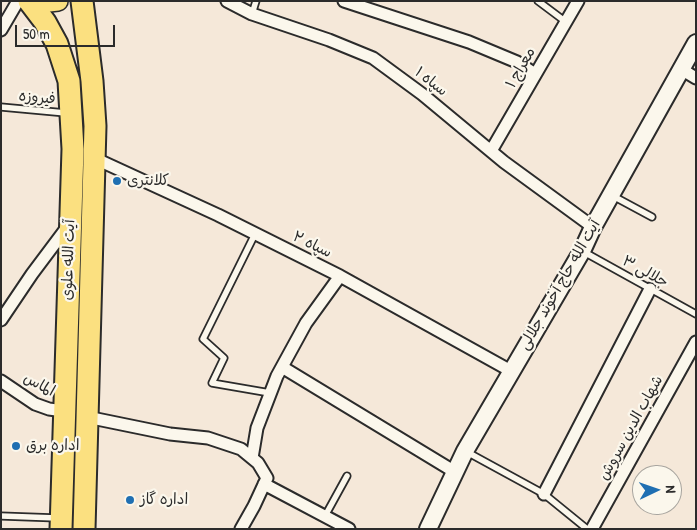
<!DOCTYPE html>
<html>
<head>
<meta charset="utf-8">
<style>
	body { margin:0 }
	#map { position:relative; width:697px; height:530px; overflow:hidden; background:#f5e8d9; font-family:"Patrick Hand",sans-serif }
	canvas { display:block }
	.frame { position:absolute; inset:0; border:2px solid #2b2b2b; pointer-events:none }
	.north { position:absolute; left:632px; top:465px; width:50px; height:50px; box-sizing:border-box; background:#fbf7ec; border:1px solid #a8a59f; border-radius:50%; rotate:87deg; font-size:14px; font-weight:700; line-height:20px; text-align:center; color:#2b2b2b }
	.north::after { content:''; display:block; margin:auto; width:18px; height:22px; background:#1f6fb2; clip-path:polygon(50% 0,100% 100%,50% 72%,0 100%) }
	.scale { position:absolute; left:15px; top:25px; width:100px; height:22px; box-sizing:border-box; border:2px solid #2b2b2b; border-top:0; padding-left:6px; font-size:15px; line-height:18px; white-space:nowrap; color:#2b2b2b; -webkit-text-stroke:4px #fbf7ec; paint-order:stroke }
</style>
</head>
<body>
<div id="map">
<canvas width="697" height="530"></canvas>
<div class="frame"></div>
<div class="north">N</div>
<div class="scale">50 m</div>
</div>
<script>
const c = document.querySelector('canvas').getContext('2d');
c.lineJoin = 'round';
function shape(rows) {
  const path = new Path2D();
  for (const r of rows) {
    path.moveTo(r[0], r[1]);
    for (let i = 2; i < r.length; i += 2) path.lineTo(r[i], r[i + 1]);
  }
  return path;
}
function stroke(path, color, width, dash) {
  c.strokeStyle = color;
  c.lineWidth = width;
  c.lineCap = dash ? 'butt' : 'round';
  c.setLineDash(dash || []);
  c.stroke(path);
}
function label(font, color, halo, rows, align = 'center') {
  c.font = font + ' "Patrick Hand","Playpen Sans Arabic",sans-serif';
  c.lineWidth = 4.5;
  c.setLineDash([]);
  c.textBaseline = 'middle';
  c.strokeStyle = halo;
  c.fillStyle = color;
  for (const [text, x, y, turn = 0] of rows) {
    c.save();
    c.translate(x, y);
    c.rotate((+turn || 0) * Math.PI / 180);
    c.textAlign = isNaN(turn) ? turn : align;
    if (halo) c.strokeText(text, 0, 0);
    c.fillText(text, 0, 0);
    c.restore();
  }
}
const lane = shape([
	[538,1,566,22],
	[252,14,256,1],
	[1,107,66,113],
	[613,196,652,217],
	[255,234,203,339,224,358,212,383,270,393],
	[584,252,696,314],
	[467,452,544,494,587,529],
	[1,516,57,518],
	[325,516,347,476]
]);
const street = shape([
	[227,1,252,14,329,40,373,58,422,94,504,162,593,227],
	[344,1,469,42,517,62,535,74],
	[1,30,18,1],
	[681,69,696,78],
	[491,151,578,1],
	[94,158,218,215,340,276,511,371],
	[1,320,32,274,68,226],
	[282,367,455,472],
	[1,381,35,404,49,409,64,411],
	[87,417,170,434,208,438,241,449,258,463,267,478,254,506,241,529],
	[252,458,257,428,277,376,306,323,340,276],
	[264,484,349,529],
	[544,494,650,289],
	[592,529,696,342]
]);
const secondary = shape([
	[428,529,465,451,582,251,593,227,696,43]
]);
const primary = shape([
	[31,1,40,3,58,1]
]);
const highway = shape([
	[29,1,45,22,57,44,69,81,73,149,61,529],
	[82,1,92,81,95,126,84,529]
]);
const markers = [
	[117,181,5,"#1f6fb2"],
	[16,446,5,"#1f6fb2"],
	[130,500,5,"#1f6fb2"]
];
const streetNames = [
	["معراج ۱",521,68,-60],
	["سپاه ۱",431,82,38],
	["فیروزه",37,98,5],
	["سپاه ۲",312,245,26],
	["آیت الله علوی",69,260,-88],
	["جلالی ۳",645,272,29],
	["آیت الله حاج آخوند جلالی",560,285,-60],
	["الماس",39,385,28],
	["شهاب الدین سروش",631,428,-61]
];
const poiNames = [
	["کلانتری",127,181],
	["اداره برق",26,446],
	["اداره گاز",140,500]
];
stroke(lane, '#2b2b2b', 9);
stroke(street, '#2b2b2b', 15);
stroke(secondary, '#2b2b2b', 20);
stroke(primary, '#2b2b2b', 22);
stroke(highway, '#2b2b2b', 25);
stroke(lane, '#fbf7ec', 5.5);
stroke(street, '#fbf7ec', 11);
stroke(secondary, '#fbf7ec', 16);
stroke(primary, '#fbe080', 19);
stroke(highway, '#fbe080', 21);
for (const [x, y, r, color] of markers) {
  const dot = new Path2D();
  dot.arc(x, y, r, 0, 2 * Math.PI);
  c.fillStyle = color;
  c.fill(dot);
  stroke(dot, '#fbf7ec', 2);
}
label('15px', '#2b2b2b', '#fbf7ec', streetNames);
label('15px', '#2b2b2b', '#fbf7ec', poiNames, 'left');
</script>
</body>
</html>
